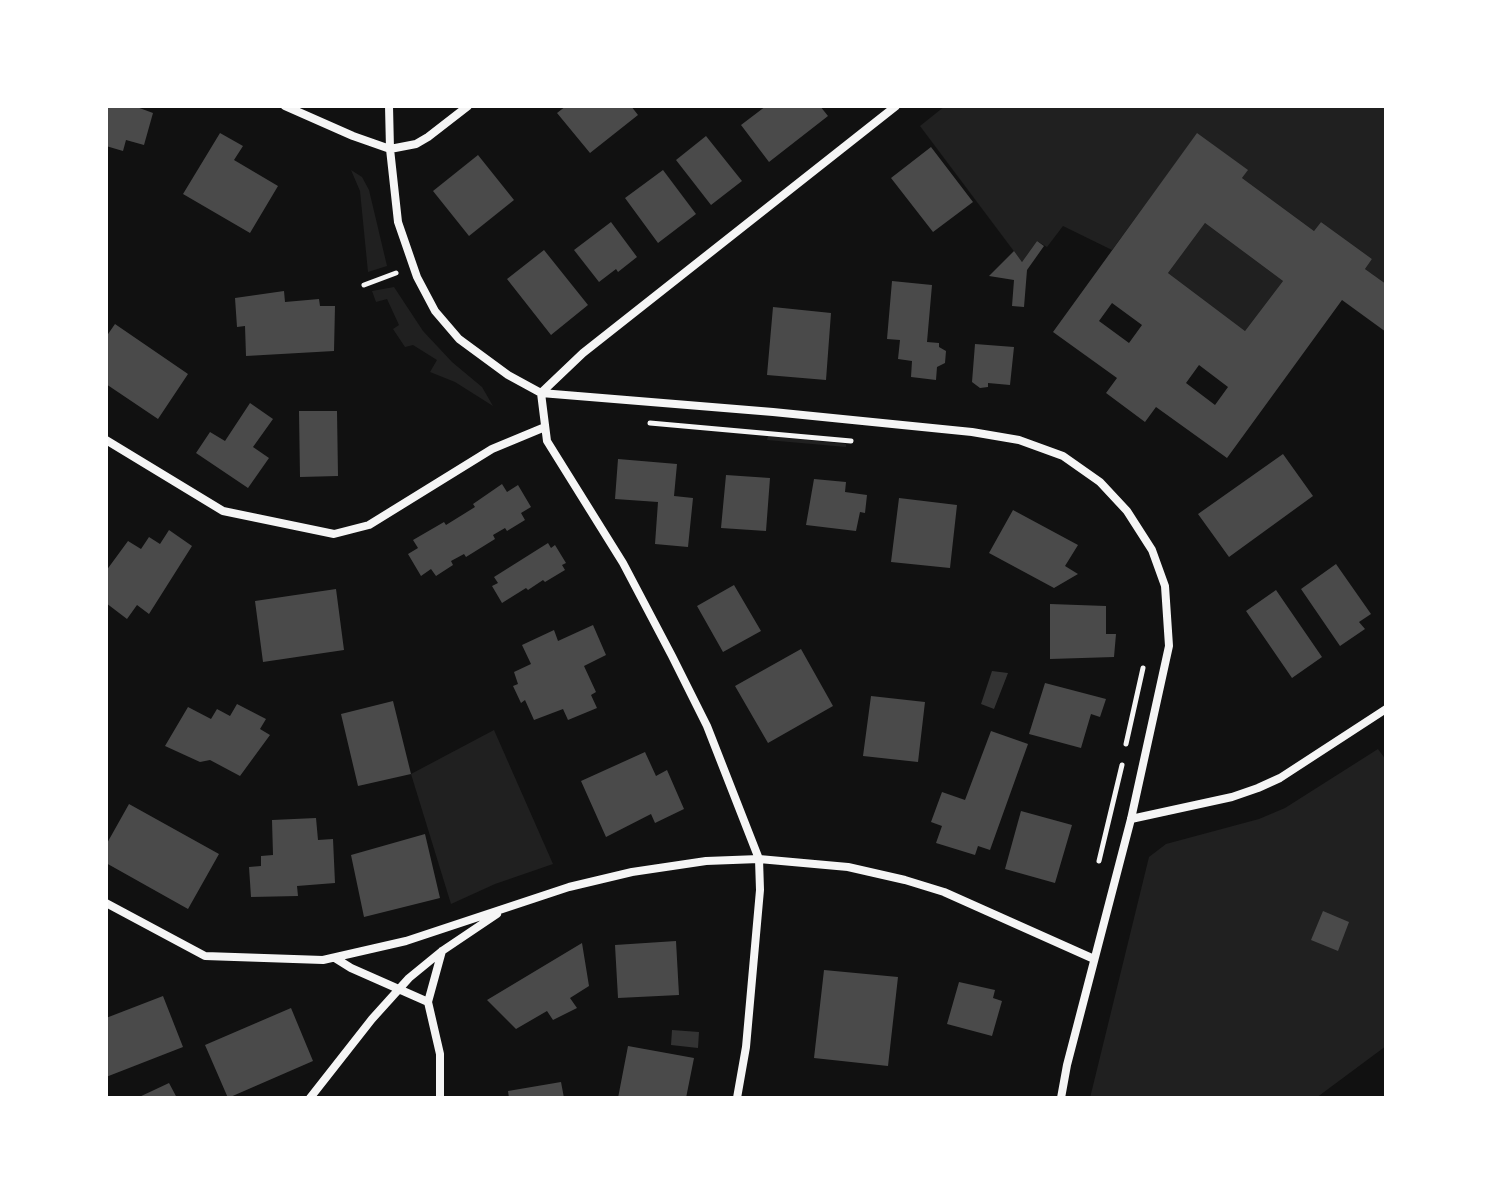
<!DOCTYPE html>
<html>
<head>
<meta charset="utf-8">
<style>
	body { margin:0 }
	#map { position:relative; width:1492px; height:1204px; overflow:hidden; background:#111; font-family:Rubik,sans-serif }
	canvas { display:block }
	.frame { position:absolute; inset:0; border:108px solid #fff; pointer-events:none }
</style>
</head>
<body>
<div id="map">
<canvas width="1492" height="1204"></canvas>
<div class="frame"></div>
</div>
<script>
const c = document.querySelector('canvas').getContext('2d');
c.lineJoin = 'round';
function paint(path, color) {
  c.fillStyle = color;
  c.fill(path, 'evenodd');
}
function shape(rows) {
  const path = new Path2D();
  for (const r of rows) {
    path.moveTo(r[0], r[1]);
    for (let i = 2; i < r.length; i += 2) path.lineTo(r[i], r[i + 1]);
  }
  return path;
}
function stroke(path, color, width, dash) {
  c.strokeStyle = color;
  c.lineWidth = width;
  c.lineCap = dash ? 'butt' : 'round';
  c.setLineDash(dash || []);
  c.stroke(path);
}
const green = shape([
	[945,106,1386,106,1386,284,1365,269,1372,259,1321,222,1314,231,1242,178,1247,171,1197,134,1112,250,1063,226,1047,247,1037,241,1022,262,920,126],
	[351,170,362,177,369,190,387,266,368,272,360,191],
	[1205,223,1283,281,1245,331,1168,273],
	[394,287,423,331,452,362,482,387,493,406,455,382,430,372,437,360,413,345,405,347,393,329,399,325,387,299,376,302,372,291],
	[768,436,846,444,846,447,767,440],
	[494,730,553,864,495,884,451,904,411,774],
	[1378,749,1386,760,1386,1046,1316,1098,1090,1098,1149,857,1166,844,1259,819,1285,808]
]);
const water = shape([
	[992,671,1008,673,994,709,981,704],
	[672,1030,699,1032,698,1048,671,1045]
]);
const building = shape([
	[106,106,134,106,153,113,144,145,126,140,123,151,106,146],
	[566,106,631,106,638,115,590,153,557,113],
	[766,106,820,106,828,116,769,162,741,125],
	[220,133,243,146,234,160,278,186,250,233,183,194],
	[1197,133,1248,170,1242,178,1314,231,1321,222,1372,259,1365,269,1386,284,1386,332,1342,300,1227,458,1156,407,1145,422,1106,393,1117,378,1053,332],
	[1205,223,1283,281,1245,331,1168,273],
	[1112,303,1142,325,1129,343,1099,321],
	[1199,365,1228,387,1215,405,1186,383],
	[706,136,742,181,711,205,676,160],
	[931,147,973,202,933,232,891,178],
	[478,155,514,200,469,236,433,191],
	[663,170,696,214,658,243,625,198],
	[611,222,637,257,618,272,616,269,599,282,574,250],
	[1037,241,1044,246,1027,270,1024,307,1012,306,1014,280,989,276,1014,251,1022,262],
	[544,250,588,305,551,335,507,279],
	[892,281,932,285,927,342,939,343,939,347,946,351,945,363,937,367,936,380,911,377,912,361,898,359,900,340,887,339],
	[284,291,285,302,319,299,320,306,335,306,334,351,246,356,245,326,237,327,235,298],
	[773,307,831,313,826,380,767,375],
	[115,324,188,374,158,419,106,384,106,337],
	[975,344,1014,347,1010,385,988,383,988,387,980,388,972,382],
	[250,403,273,419,253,447,269,458,248,488,196,453,210,432,225,441],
	[299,411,337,411,338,476,300,477],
	[1283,454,1313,496,1229,557,1198,514],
	[618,459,677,464,674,496,693,498,688,547,655,544,658,502,615,499],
	[726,475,770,478,766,531,721,528],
	[814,479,846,482,845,492,867,495,865,513,860,512,856,531,806,525],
	[502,484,507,492,518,485,531,507,521,513,525,520,507,531,505,528,493,535,495,539,466,557,464,554,451,561,453,565,436,576,431,569,421,576,408,554,418,548,413,540,444,522,446,525,475,507,473,504],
	[899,498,957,505,950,568,891,562],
	[1013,510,1078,545,1065,566,1078,574,1054,588,989,553],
	[169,530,192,546,149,614,137,605,127,619,106,603,106,571,128,541,141,549,149,537,160,544],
	[548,543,551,548,555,545,566,563,562,565,565,570,545,582,543,580,528,590,526,588,502,603,492,586,498,583,494,577],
	[1336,564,1371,614,1359,622,1365,629,1340,646,1301,589],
	[734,585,761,631,723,652,697,606],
	[336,589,344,650,263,662,255,601],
	[1276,590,1322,657,1292,678,1246,611],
	[1050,604,1106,606,1106,634,1116,634,1114,657,1050,659],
	[593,625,606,655,584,666,596,692,591,695,597,708,568,720,563,709,534,720,525,700,521,703,513,686,518,684,514,672,531,664,522,645,554,630,558,641],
	[801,649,833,706,768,743,735,686],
	[1045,683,1106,699,1100,717,1091,714,1081,748,1029,734],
	[871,696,925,702,918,762,863,756],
	[393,701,411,774,358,786,341,714],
	[237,704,266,719,260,729,270,735,240,776,210,760,200,762,165,746,188,707,211,719,217,709,230,716],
	[991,731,1028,744,990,850,978,846,975,855,936,843,942,826,931,822,942,792,965,800],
	[645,752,656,776,667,770,684,809,655,823,651,814,606,837,581,781],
	[129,804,219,854,188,909,106,863,106,845],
	[1021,811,1072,825,1055,883,1005,869],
	[316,818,318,840,333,839,335,883,297,886,298,896,251,897,249,867,261,866,261,856,273,855,272,820],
	[425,834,440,898,364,917,351,855],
	[1323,911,1349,922,1338,951,1311,940],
	[676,941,679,995,618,998,615,945],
	[582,943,589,986,570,998,577,1008,553,1020,547,1011,516,1029,487,1000],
	[824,970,898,977,888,1066,814,1058],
	[959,982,995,990,993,998,1002,1001,992,1036,947,1024],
	[163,996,183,1047,106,1077,106,1018],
	[291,1008,313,1061,228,1098,205,1045],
	[628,1046,694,1058,686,1098,618,1098],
	[561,1082,564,1098,509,1098,508,1091],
	[169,1083,177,1098,137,1098]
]);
const path = shape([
	[364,285,396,273],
	[650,423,851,441],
	[1126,744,1143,668],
	[1099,861,1122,765]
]);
const minor = shape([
	[285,106,353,136,390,149],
	[389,106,390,149,398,222,417,277,435,311,459,339,508,375,541,393,773,412,972,432,1019,440,1063,456,1100,482,1127,511,1152,550,1165,586,1169,646,1131,819,1067,1065,1061,1098],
	[390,149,416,144,428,137,468,106],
	[541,393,547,441,623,563,672,656,707,726,759,859,760,890,746,1047,737,1098],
	[541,393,583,353,896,106],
	[106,440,223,511,334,534,369,525,492,449,545,427],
	[1131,819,1232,797,1258,788,1280,778,1386,709],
	[106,903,205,956,323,960,406,941,569,887,632,872,706,861,759,859,848,867,905,880,944,892,1094,959],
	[335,958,351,968,428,1002],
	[310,1098,372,1019,409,978,442,951,497,914],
	[440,1098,440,1054,428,1002,442,951]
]);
paint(green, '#202020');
paint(water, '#333');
paint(building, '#4a4a4a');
stroke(path, '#f5f5f5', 5);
stroke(minor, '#f5f5f5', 8);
</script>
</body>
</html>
